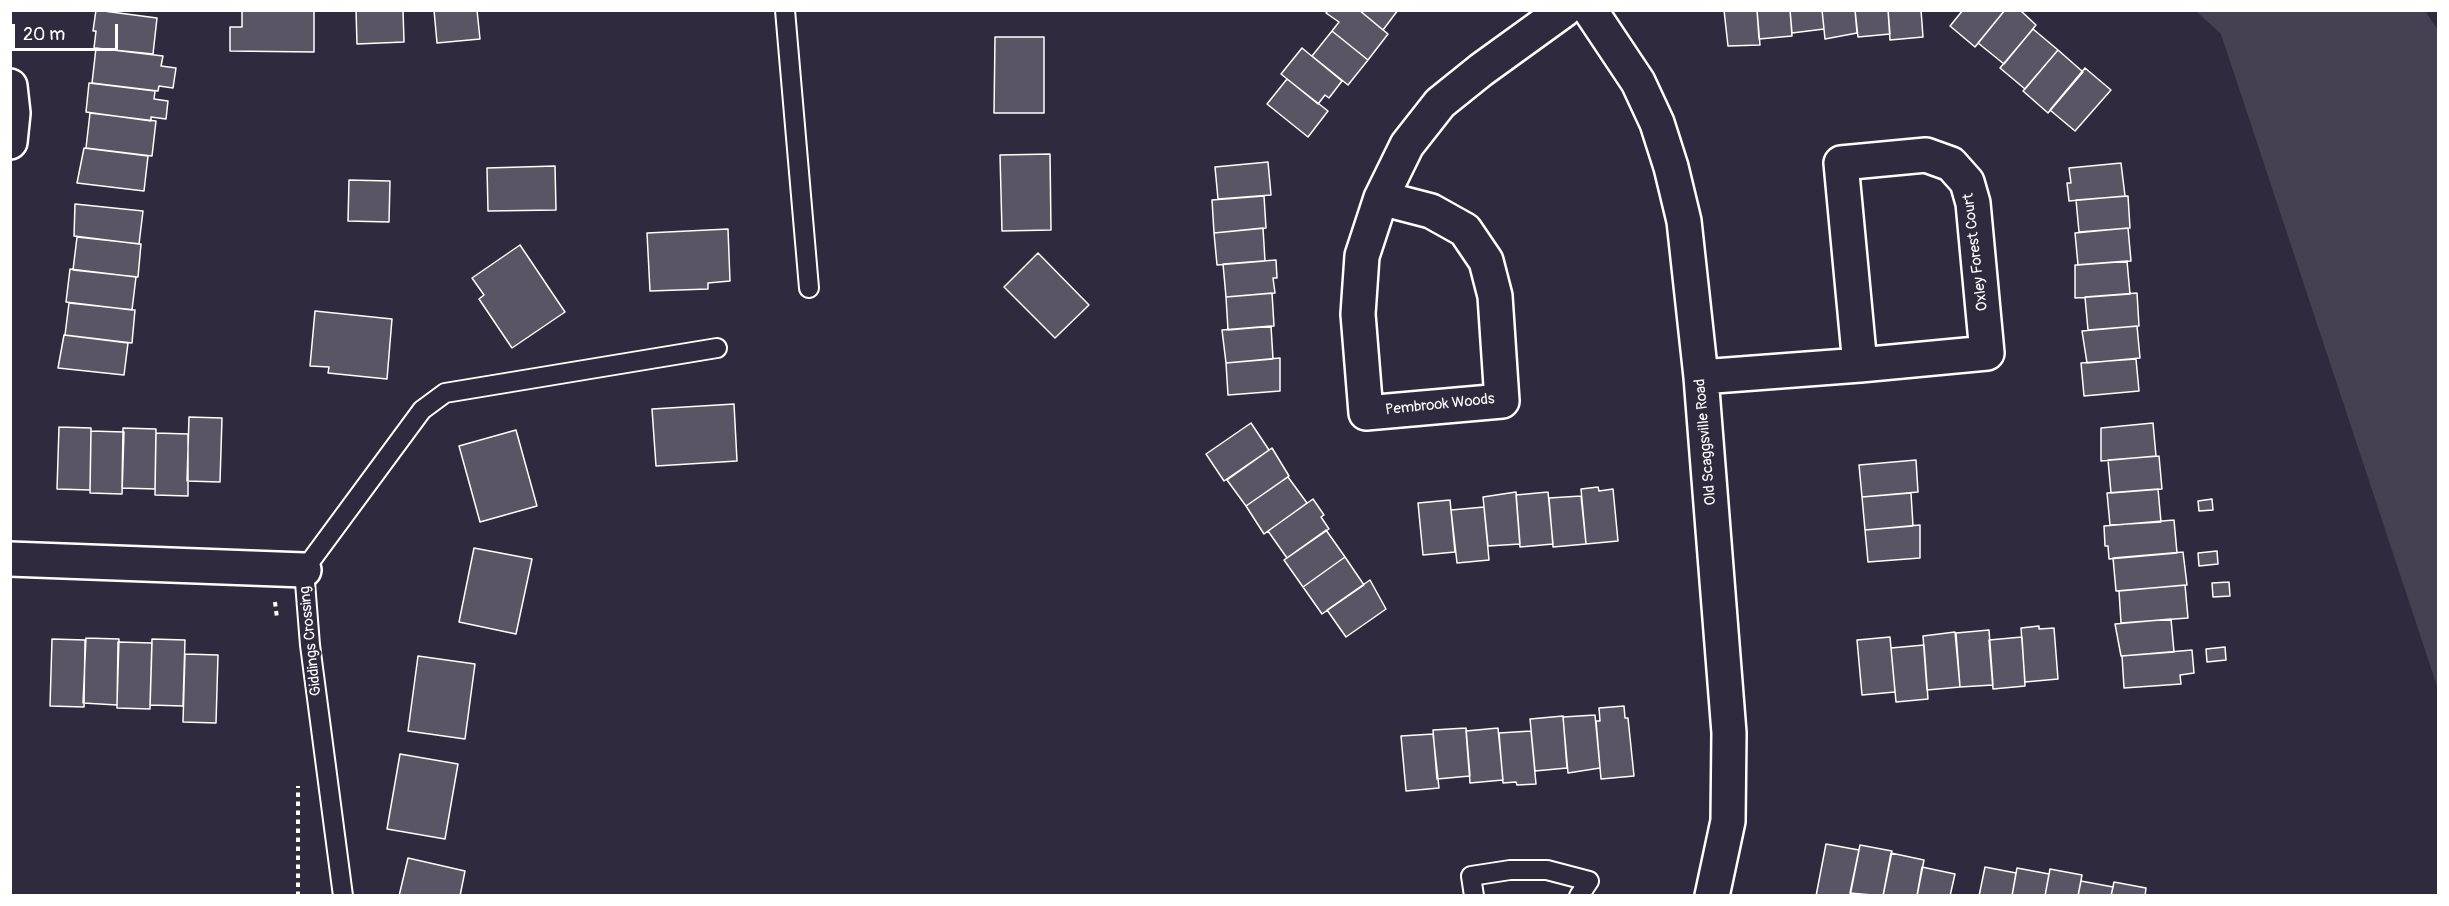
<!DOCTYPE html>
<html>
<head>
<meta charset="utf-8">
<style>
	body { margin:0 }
	#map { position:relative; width:2449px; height:906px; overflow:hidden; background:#2f2a3d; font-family:Pangolin,sans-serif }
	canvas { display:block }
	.frame { position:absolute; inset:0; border:12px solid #fff; pointer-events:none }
	.scale { position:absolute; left:12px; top:24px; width:106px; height:27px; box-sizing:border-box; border:3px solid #fff; border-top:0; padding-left:8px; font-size:18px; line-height:21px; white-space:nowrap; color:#fff; -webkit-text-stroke:4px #2f2a3d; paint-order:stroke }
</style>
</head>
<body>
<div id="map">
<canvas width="2449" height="906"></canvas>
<div class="frame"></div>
<div class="scale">20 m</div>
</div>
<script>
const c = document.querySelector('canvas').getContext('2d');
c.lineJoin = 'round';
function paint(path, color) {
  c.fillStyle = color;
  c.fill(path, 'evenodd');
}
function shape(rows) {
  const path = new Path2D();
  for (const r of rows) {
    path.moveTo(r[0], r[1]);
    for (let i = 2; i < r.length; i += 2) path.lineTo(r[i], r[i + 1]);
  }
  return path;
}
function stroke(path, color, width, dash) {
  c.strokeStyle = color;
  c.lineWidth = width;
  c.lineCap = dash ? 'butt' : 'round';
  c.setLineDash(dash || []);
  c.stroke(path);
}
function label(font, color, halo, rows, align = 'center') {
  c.font = font + ' Pangolin,sans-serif';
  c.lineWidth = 4.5;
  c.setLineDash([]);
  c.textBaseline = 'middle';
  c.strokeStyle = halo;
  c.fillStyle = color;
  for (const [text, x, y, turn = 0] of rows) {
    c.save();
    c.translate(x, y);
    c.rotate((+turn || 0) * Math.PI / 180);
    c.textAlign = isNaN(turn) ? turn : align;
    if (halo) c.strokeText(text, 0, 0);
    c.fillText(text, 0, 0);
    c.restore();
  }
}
const green = shape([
	[2196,11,2425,11,2438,30,2438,689,2221,34]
]);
const building = shape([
	[96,10,157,18,153,54,94,48,96,31,93,31,96,10],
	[242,10,314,10,314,52,230,51,230,27,242,27,242,10],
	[356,10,403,10,404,42,357,44,356,10],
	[434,10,477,10,480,39,437,43,434,10],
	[1328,10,1359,10,1388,34,1368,60,1332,31,1339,22,1326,13,1328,10],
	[1359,10,1398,10,1383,30,1359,10],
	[1724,10,1757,10,1760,45,1728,46,1724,10],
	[1757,10,1790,10,1792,36,1759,39,1757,10],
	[1790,10,1822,10,1824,29,1792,33,1790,10],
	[1822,10,1855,10,1857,33,1825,39,1822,10],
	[1855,10,1888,10,1890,34,1858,37,1855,10],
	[1888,10,1921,10,1923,37,1890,40,1888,10],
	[1963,10,2005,10,1975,47,1950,26,1963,10],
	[2005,10,2020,10,2036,25,2004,64,1978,43,2005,10],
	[2033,29,2058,50,2025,89,2000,68,2033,29],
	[1332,31,1368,60,1348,85,1312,56,1332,31],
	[995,37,1044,37,1044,113,994,113,995,37],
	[96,48,163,56,161,66,176,68,173,88,159,86,158,91,92,83,96,48],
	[1302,48,1342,81,1329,98,1325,95,1318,104,1281,74,1302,48],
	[2058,50,2083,72,2048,113,2023,91,2058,50],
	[2085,68,2111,90,2075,131,2050,110,2085,68],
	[1287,79,1328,111,1308,137,1267,104,1287,79],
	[89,83,155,91,154,99,168,101,166,119,151,117,151,121,86,112,89,83],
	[90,113,156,121,152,156,86,148,90,113],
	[84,148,148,156,144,191,77,183,84,148],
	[1050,154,1051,230,1002,231,1000,155,1050,154],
	[1268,162,1271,195,1218,199,1215,167,1268,162],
	[2121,163,2125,196,2069,201,2067,183,2071,183,2069,168,2121,163],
	[555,166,556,210,488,211,487,168,555,166],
	[349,180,390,181,389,222,348,221,349,180],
	[1264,196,1266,228,1214,233,1212,200,1264,196],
	[2128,196,2130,228,2079,232,2076,200,2128,196],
	[75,204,143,211,139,244,74,236,75,204],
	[1263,228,1265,261,1217,265,1214,233,1263,228],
	[2128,228,2131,261,2078,265,2075,233,2128,228],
	[728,229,730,281,708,283,708,289,650,291,647,233,728,229],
	[77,237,141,244,138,277,73,270,77,237],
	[520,245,565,312,512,348,479,299,484,295,472,278,520,245],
	[1038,253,1089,305,1055,338,1004,287,1038,253],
	[1276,260,1277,278,1273,278,1275,293,1226,297,1223,264,1276,260],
	[2127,261,2130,294,2075,298,2075,265,2127,261],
	[70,269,136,277,132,310,66,302,70,269],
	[1272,293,1274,326,1228,330,1226,297,1272,293],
	[2137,293,2139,326,2088,330,2085,297,2137,293],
	[69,303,135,310,132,343,65,335,69,303],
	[315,311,392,319,387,379,328,373,329,367,310,366,315,311],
	[1271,326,1273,359,1226,363,1222,330,1271,326],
	[2137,326,2140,358,2087,363,2082,331,2137,326],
	[64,335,128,343,124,375,58,368,64,335],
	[1280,358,1280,391,1228,395,1226,363,1280,358],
	[2136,359,2139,391,2084,396,2081,363,2136,359],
	[734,404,737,461,656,466,652,409,734,404],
	[189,417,222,418,220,482,187,481,189,417],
	[1251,423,1269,450,1224,481,1206,454,1251,423],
	[2153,423,2156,456,2101,461,2101,428,2153,423],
	[59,427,91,428,90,490,57,489,59,427],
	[123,428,156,429,155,489,122,488,123,428],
	[516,430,537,506,480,522,459,446,516,430],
	[91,431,124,432,122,494,90,493,91,431],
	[156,433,188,434,188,496,155,495,156,433],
	[1272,448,1289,476,1246,506,1227,480,1272,448],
	[2159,456,2162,489,2111,493,2108,460,2159,456],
	[1916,460,1918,492,1862,497,1859,465,1916,460],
	[1288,477,1307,503,1264,534,1246,506,1288,477],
	[1598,487,1599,491,1613,489,1618,541,1586,544,1581,489,1598,487],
	[2158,489,2161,522,2110,525,2107,493,2158,489],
	[1516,492,1520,544,1488,546,1483,497,1516,492],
	[1548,492,1553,544,1520,547,1516,495,1548,492],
	[1911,493,1913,526,1865,530,1862,497,1911,493],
	[1581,496,1586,544,1553,547,1549,498,1581,496],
	[1313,499,1324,515,1321,517,1329,529,1287,558,1268,531,1313,499],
	[2212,499,2213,510,2199,511,2198,501,2212,499],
	[1450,500,1455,552,1423,555,1418,503,1450,500],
	[1484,507,1489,560,1457,563,1451,510,1484,507],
	[2174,520,2177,553,2109,559,2108,546,2105,546,2104,526,2174,520],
	[1920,525,1920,558,1868,562,1865,530,1920,525],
	[1326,530,1345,557,1303,587,1284,560,1326,530],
	[474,548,532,559,516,634,459,622,474,548],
	[2217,551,2218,564,2199,566,2198,553,2217,551],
	[2183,552,2187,585,2116,591,2113,558,2183,552],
	[1345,557,1364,585,1322,614,1303,587,1345,557],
	[1370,580,1386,609,1346,637,1327,610,1370,580],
	[2229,582,2230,596,2213,597,2212,583,2229,582],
	[2185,585,2188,618,2121,623,2119,591,2185,585],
	[2171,619,2174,652,2121,656,2115,624,2171,619],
	[2039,626,2039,629,2054,628,2058,679,2025,682,2021,628,2039,626],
	[1989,630,1993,685,1960,687,1956,633,1989,630],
	[1955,632,1960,687,1927,690,1923,636,1955,632],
	[1890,637,1895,692,1862,695,1857,640,1890,637],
	[2022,637,2025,686,1993,689,1989,640,2022,637],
	[86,638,119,639,117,705,83,703,86,638],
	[52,639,85,640,84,707,50,706,52,639],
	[152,639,185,640,183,706,150,705,152,639],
	[118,642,152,643,150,709,117,708,118,642],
	[1924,645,1928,699,1896,702,1891,648,1924,645],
	[2225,647,2226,660,2207,662,2206,649,2225,647],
	[2192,650,2194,673,2180,675,2181,684,2124,688,2122,656,2192,650],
	[185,654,218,655,216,723,183,722,185,654],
	[418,656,475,664,465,739,408,731,418,656],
	[1624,706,1625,718,1628,718,1634,776,1601,779,1596,721,1600,721,1599,708,1624,706],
	[1595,715,1600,768,1568,773,1563,717,1595,715],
	[1563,716,1567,768,1535,771,1530,719,1563,716],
	[1466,728,1470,776,1437,779,1433,730,1466,728],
	[1498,728,1503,780,1470,783,1466,731,1498,728],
	[1531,731,1536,784,1517,785,1516,782,1503,783,1499,733,1531,731],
	[1433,734,1439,788,1406,791,1401,736,1433,734],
	[400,754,458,764,445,839,387,829,400,754],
	[1826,844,1859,850,1850,896,1816,896,1826,844],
	[1860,845,1892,851,1883,896,1850,893,1860,845],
	[1891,853,1924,860,1917,896,1883,896,1891,853],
	[408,858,465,871,460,896,399,896,408,858],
	[1922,867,1955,874,1950,896,1917,896,1922,867],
	[1985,867,2016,873,2012,896,1979,896,1985,867],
	[2017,868,2049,874,2045,896,2012,896,2017,868],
	[2050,869,2082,875,2078,896,2045,896,2050,869],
	[2081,881,2113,887,2111,896,2078,896,2081,881],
	[2114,882,2146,888,2145,896,2111,896,2114,882]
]);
const path = shape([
	[275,602,277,618],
	[298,896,298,786]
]);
const lane = shape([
	[785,10,809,288],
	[343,896,310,645,304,570,422,410,445,393,717,348],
	[1474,896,1471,876,1510,870,1547,870,1589,881,1579,896]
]);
const street = shape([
	[1590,10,1638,82,1657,123,1671,167,1684,221,1701,377,1729,733,1728,821,1712,896],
	[10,86,13,113,10,142],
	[1381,198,1431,211,1465,230,1486,261,1495,296,1502,401,1366,413,1358,314,1362,256,1381,198,1407,145,1440,103,1481,70,1564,10],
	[1701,377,1860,365,1841,163,1926,155,1951,164,1967,182,1973,203,1987,353,1860,365],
	[10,559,304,570]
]);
const streetNames = [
	["Oxley Forest Court",1976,252,-97],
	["Pembrook Woods",1440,405,-6],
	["Old Scaggsville Road",1706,442,-95],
	["Giddings Crossing",311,641,-96]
];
paint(green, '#464152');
paint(building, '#595564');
stroke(building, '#fff', 1.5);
stroke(lane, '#fff', 22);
stroke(street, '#fff', 38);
stroke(path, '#fff', 4, [4.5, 4.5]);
stroke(lane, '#2f2a3d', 18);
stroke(street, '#2f2a3d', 33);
label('15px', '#fff', '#2f2a3d', streetNames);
</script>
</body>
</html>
